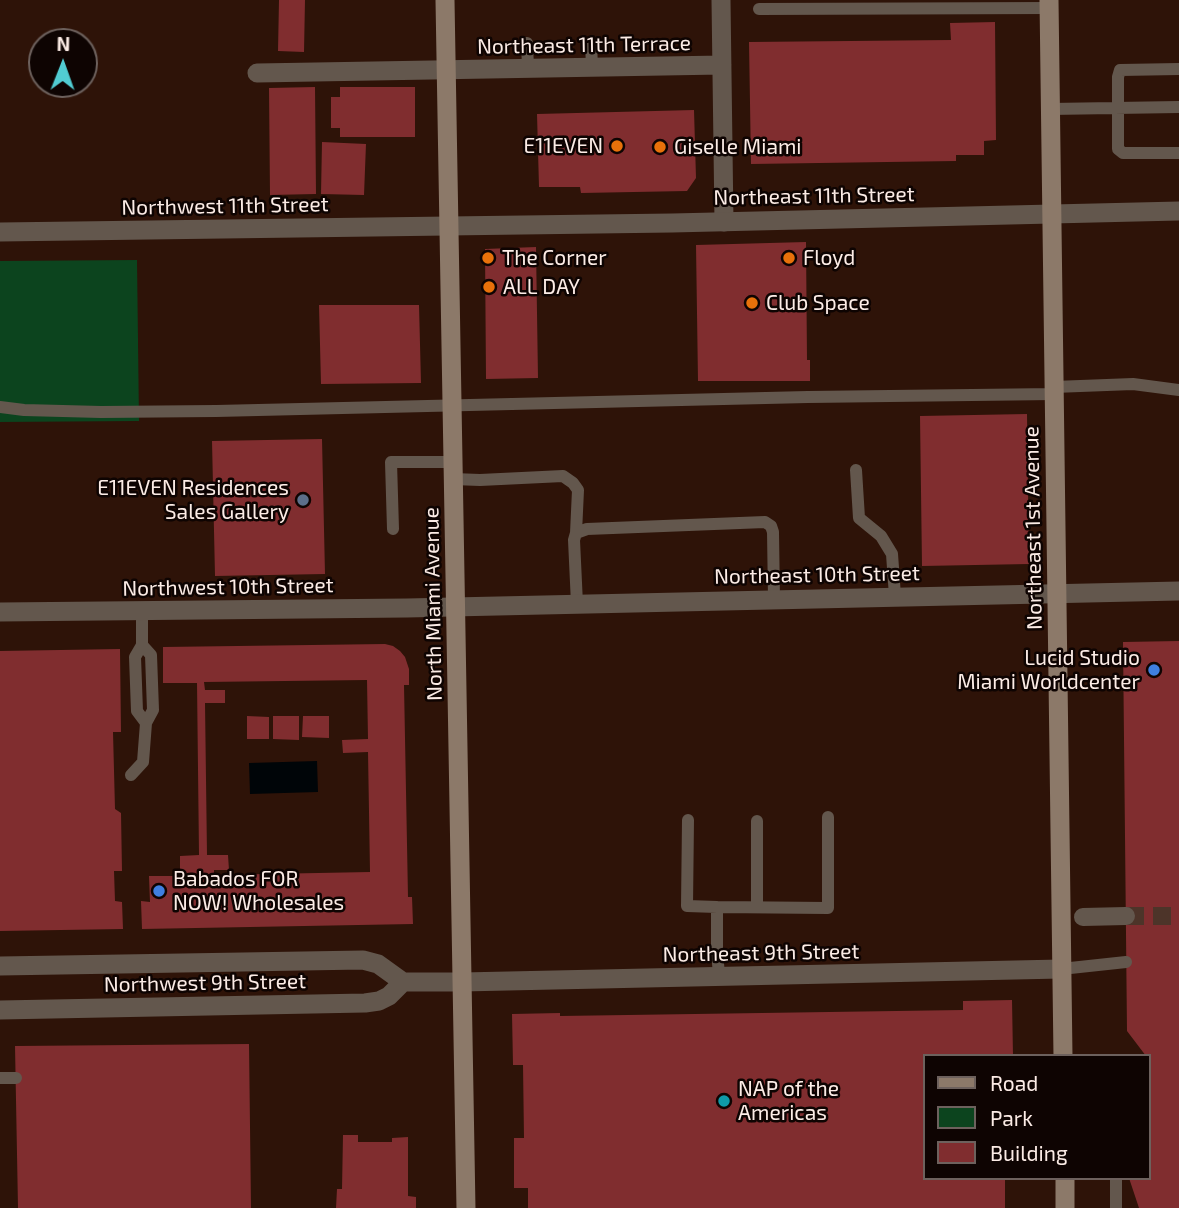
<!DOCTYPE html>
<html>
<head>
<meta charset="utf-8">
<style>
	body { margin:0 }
	#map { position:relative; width:1179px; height:1208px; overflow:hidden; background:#2e1308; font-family:"Exo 2",sans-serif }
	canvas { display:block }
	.legend { position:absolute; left:923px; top:1054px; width:228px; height:126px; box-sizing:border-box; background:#0e0402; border:2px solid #6d615d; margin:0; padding:9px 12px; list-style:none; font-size:21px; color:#fcece6 }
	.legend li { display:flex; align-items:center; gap:14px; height:35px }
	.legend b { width:35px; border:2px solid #6d615d }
	.north { position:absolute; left:28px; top:28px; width:70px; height:70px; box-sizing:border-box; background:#0e0402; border:2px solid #6d615d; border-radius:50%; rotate:1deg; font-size:19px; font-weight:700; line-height:28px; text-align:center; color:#fcece6 }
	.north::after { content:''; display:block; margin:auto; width:24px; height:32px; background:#51ccd2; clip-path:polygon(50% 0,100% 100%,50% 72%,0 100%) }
</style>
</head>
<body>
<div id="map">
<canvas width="1179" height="1208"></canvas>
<ul class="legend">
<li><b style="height:9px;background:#8c7969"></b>Road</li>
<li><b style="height:19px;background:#0c441e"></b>Park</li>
<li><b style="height:19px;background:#802d2f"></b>Building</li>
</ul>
<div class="north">N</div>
</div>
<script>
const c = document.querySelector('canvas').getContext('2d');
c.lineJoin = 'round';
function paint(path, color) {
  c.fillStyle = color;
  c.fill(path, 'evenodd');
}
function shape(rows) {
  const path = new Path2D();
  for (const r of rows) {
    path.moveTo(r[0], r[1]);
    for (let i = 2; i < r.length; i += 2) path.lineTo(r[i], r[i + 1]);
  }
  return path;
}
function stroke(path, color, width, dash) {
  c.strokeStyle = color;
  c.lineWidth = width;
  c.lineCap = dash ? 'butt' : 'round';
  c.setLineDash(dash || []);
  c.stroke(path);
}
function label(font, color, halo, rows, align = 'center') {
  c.font = font + ' "Exo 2",sans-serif';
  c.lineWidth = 5;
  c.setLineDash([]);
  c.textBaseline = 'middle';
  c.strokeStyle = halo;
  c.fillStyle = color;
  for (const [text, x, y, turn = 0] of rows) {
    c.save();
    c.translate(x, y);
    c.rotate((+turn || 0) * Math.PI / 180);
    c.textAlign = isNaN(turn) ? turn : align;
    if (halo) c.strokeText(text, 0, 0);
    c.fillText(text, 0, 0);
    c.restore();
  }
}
const green = shape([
	[137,260,139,421,0,422,0,261]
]);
const water = shape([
	[317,761,318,792,250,794,249,763]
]);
const building = shape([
	[279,0,305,0,304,52,278,51],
	[995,22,996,140,984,141,984,155,956,155,956,161,751,164,749,42,951,40,950,23],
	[315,87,316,194,270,195,269,88],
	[340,87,415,87,415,137,340,137,340,128,331,128,331,97,340,97],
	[694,110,696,178,687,191,581,193,580,187,539,187,537,114],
	[322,142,366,144,364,195,321,194],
	[806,242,807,360,810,360,810,381,698,381,696,245],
	[536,247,538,378,486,379,485,249],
	[319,305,419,305,421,383,321,384],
	[1027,414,1029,564,922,566,920,416],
	[322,439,325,574,215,576,212,441],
	[1179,641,1179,1208,1139,1208,1129,1178,1149,1178,1149,1056,1146,1056,1127,1031,1123,642],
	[385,644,393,646,400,651,405,657,409,669,409,685,404,685,408,897,412,897,413,924,142,929,141,901,150,902,149,876,180,876,180,856,199,855,197,683,163,683,163,647],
	[367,680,368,739,342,740,343,753,368,752,370,872,214,875,214,870,229,870,228,855,207,855,205,703,225,703,225,690,205,690,204,682],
	[120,649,121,732,113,732,115,809,121,813,122,871,114,871,115,901,122,902,123,929,0,931,0,651],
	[247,716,269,717,269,739,247,739],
	[273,716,299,716,299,740,273,739],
	[303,716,329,716,329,738,302,737],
	[1012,1000,1013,1056,925,1056,925,1178,1005,1178,1005,1208,528,1208,528,1188,514,1188,514,1138,524,1138,523,1065,513,1065,512,1014,560,1013,560,1016,963,1010,963,1001],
	[249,1044,251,1208,18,1208,15,1046],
	[343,1135,358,1135,358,1142,392,1142,392,1138,408,1137,408,1196,416,1197,416,1208,336,1208,337,1189,342,1189]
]);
const pedestrianTunnel = shape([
	[1126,916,1179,916]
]);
const service = shape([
	[759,9,1049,8],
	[527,43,528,68],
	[591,43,592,67],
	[1179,69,1120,70,1118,77,1118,149,1123,153,1179,153],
	[1050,109,1179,107],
	[1054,387,1133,384,1179,390],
	[0,407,24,410,101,412,216,411,808,397,1054,394],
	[856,470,859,518,881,536,892,554,895,596],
	[453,479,480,480,563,476,573,483,578,490,576,533,574,540,577,604],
	[393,529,391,462,453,462],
	[576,533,587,529,765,522,771,526,773,532,774,599],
	[142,611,142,645,135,657,137,711,146,723],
	[131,775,143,762,146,723,153,710,151,655,142,645],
	[688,820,687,906,717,907,717,950,719,976],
	[757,821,757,907],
	[717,907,828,908,828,817],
	[1061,969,1126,962],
	[0,1078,16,1078],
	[1116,1178,1116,1208]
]);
const pedestrian = shape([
	[1083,917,1126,916]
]);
const minor = shape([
	[721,0,724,222],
	[257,73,722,65],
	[0,966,363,960,378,964,403,982,462,982,1061,969],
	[0,1010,365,1003,379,1001,389,996,403,982]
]);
const tertiary = shape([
	[0,232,672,223,1179,211],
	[0,612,407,608,1179,591]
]);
const secondary = shape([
	[445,0,466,1208],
	[1049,0,1063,1056],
	[1065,1178,1065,1208]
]);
const markers = [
	[617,146,7,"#e8710a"],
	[660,147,7,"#e8710a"],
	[488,258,7,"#e8710a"],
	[789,258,7,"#e8710a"],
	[489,287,7,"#e8710a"],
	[752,303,7,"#e8710a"],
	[303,500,7,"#5c6f8a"],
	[1154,670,7,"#3f7fe0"],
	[159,891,7,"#3f7fe0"],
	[724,1101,7,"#0f9aa8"]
];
const streetNames = [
	["Northeast 11th Terrace",584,45,-1],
	["Northeast 11th Street",814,196,-1],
	["Northwest 11th Street",225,206,-1],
	["Northeast 1st Avenue",1033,528,-91],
	["Northeast 10th Street",817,575,-1],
	["Northwest 10th Street",228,587,-1],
	["North Miami Avenue",433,604,-91],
	["Northeast 9th Street",761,953,-1],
	["Northwest 9th Street",205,983,-1]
];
const poiNames = [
	["E11EVEN",603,146,"right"],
	["Giselle Miami",674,147],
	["The Corner",502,258],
	["Floyd",803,258],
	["ALL DAY",503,287],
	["Club Space",766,303],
	["E11EVEN Residences",289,488,"right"],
	["Sales Gallery",289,512,"right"],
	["Lucid Studio",1140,658,"right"],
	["Miami Worldcenter",1140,682,"right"],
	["Babados FOR",173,879],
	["NOW! Wholesales",173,903],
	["NAP of the",738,1089],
	["Americas",738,1113]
];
paint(green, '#0c441e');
paint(water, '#000508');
paint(building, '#802d2f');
stroke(pedestrianTunnel, '#4d3429', 18, [18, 9]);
stroke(service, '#63574d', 12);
stroke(pedestrian, '#63574d', 18);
stroke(minor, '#63574d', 19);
stroke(tertiary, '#63574d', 19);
stroke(secondary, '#8c7969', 19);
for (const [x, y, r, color] of markers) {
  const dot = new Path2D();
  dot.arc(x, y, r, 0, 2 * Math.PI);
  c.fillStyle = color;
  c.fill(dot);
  stroke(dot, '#0e0402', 2.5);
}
label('21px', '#fcece6', '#0e0402', streetNames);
label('21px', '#fcece6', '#0e0402', poiNames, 'left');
</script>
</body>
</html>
